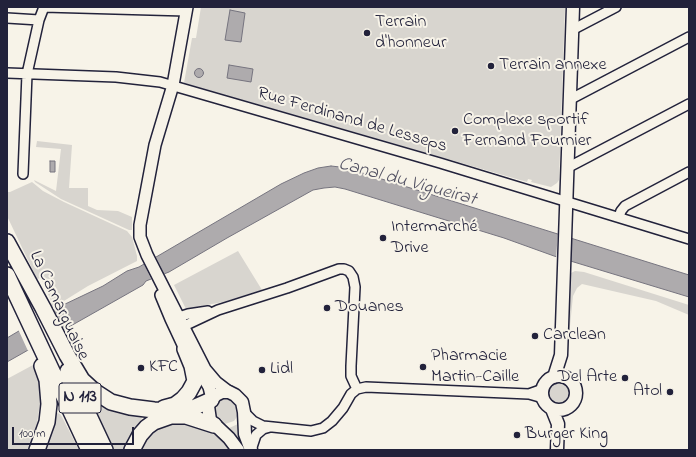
<!DOCTYPE html>
<html>
<head>
<meta charset="utf-8">
<style>
	body { margin:0 }
	#map { position:relative; width:696px; height:457px; overflow:hidden; background:#f7f3e8; font-family:"Indie Flower",sans-serif }
	canvas { display:block }
	.frame { position:absolute; inset:0; border:8px solid #22223b; pointer-events:none }
	.scale { position:absolute; left:12px; top:427px; width:122px; height:18px; box-sizing:border-box; border:2px solid #22223b; border-top:0; padding-left:5px; font-size:12px; line-height:14px; white-space:nowrap; color:#22223b; -webkit-text-stroke:3px #f7f3e8; paint-order:stroke }
</style>
</head>
<body>
<div id="map">
<canvas width="696" height="457"></canvas>
<div class="frame"></div>
<div class="scale">100 m</div>
</div>
<script>
const c = document.querySelector('canvas').getContext('2d');
c.lineJoin = 'round';
function paint(path, color) {
  c.fillStyle = color;
  c.fill(path, 'evenodd');
}
function shape(rows) {
  const path = new Path2D();
  for (const r of rows) {
    if (r.length === 3) {
      path.moveTo(r[0] + r[2], r[1]);
      path.arc(r[0], r[1], r[2], 0, 2 * Math.PI);
      continue;
    }
    path.moveTo(r[0], r[1]);
    for (let i = 2; i < r.length; i += 2) path.lineTo(r[i], r[i + 1]);
  }
  return path;
}
function stroke(path, color, width, dash) {
  c.strokeStyle = color;
  c.lineWidth = width;
  c.lineCap = dash ? 'butt' : 'round';
  c.setLineDash(dash || []);
  c.stroke(path);
}
function label(font, color, halo, rows, align = 'center') {
  c.font = font + ' "Indie Flower",sans-serif';
  c.lineWidth = 4;
  c.setLineDash([]);
  c.textBaseline = 'middle';
  c.strokeStyle = halo;
  c.fillStyle = color;
  for (const [text, x, y, turn = 0] of rows) {
    c.save();
    c.translate(x, y);
    c.rotate((+turn || 0) * Math.PI / 180);
    c.textAlign = isNaN(turn) ? turn : align;
    if (halo) c.strokeText(text, 0, 0);
    c.fillText(text, 0, 0);
    c.restore();
  }
}
const green = shape([
	[201,7,565,7,559,180,557,183,551,187,531,182,532,180,528,179,527,182,184,83,192,38,196,38],
	[37,141,72,145,69,188,88,188,88,206,97,210,118,211,132,217,132,230,129,230,61,199,35,182,34,180,56,191,61,149,36,147],
	[32,182,43,191,64,202,127,231,132,237,137,256,137,261,88,286,51,309,49,305,52,303,41,278,37,279,7,216,7,192,10,192],
	[238,251,262,290,223,302,186,309,174,285],
	[575,271,584,272,689,305,689,315,656,301,582,284,577,288,573,296,569,336,568,336,570,279,571,273],
	[33,365,40,381,40,404,36,429,29,450,7,450,7,379],
	[560,393,12],
	[89,394,106,407,129,416,142,416,141,422,123,450,113,450],
	[224,395,236,400,239,414,234,421,225,424,217,421,212,403],
	[55,412,60,414,62,417,79,450,43,450],
	[185,422,206,428,221,440,230,450,136,450,149,432,167,423],
	[238,424,242,439,239,442,227,429]
]);
const water = shape([
	[230,10,245,13,241,42,225,40,230,10],
	[229,65,253,69,251,82,227,78,229,65],
	[199,73,4.5],
	[50,161,55,161,55,172,50,172,50,161],
	[331,166,340,167,356,171,689,275,689,297,554,256,504,238,345,189,335,187,324,188,313,190,227,238,169,272,146,281,143,285,7,362,7,338,61,306,103,286,127,271,139,267,281,184,304,173,318,168,331,166]
]);
const pier = shape([
	[558,231,572,236,571,263,556,259],
	[155,255,165,275,152,281,143,262],
	[51,310,61,332,28,351,18,329]
]);
const minor = shape([
	[44,7,186,11],
	[7,18,39,20],
	[572,30,616,7],
	[7,73,116,77,160,82,440,163,689,239],
	[569,100,689,37],
	[567,168,689,104],
	[23,174,27,74,39,20,44,7],
	[619,217,621,211,625,206,689,172],
	[179,317,188,314,208,311],
	[184,326,218,310,287,288,339,269,344,269,349,271,353,277,355,287,351,366,351,376,357,389],
	[529,394,543,389],
	[244,412,253,421,263,426,311,431,323,428,332,421,343,408,351,394,357,389,366,387,529,394,543,398],
	[251,450,256,435,263,429,270,427]
]);
const tertiary = shape([
	[187,7,173,85,155,145,140,225,140,237,147,255,205,369,216,382,229,392],
	[161,295,171,319,185,349,190,355],
	[201,373,209,387,212,399]
]);
const secondary = shape([
	[559,393,17],
	[554,377,561,355,573,7],
	[552,409,558,424,557,450],
	[238,450,229,438,210,420,208,406,211,400,216,395,222,392,229,392,235,395,242,402,244,412,245,434,251,450]
]);
const trunk = shape([
	[7,242,43,308,67,355,82,380,94,391,111,402,130,407,154,410,186,411,211,400],
	[7,275,89,450],
	[68,371,105,450],
	[164,408,175,405,183,399,189,392,195,381,192,366,185,349],
	[37,450,47,422,49,404,47,380,42,366],
	[132,450,140,435,147,427,154,422,171,416,186,416,214,425]
]);
const markers = [
	[367,33,4,"#22223b"],
	[491,66,4,"#22223b"],
	[455,131,4,"#22223b"],
	[383,238,4,"#22223b"],
	[327,308,4,"#22223b"],
	[535,336,4,"#22223b"],
	[423,367,4,"#22223b"],
	[141,368,4,"#22223b"],
	[262,370,4,"#22223b"],
	[625,378,4,"#22223b"],
	[670,392,4,"#22223b"],
	[517,435,4,"#22223b"]
];
const shields = [
	[80,398,42]
];
const shieldNames = [
	["N 113",80,398]
];
const poiNames = [
	["Terrain",375,23],
	["d'honneur",375,44],
	["Terrain annexe",499,66],
	["Complexe sportif",463,121],
	["Fernand Fournier",463,142],
	["Intermarché",391,228],
	["Drive",391,249],
	["Douanes",335,308],
	["Carclean",543,336],
	["Pharmacie",431,357],
	["Martin-Caille",431,378],
	["KFC",149,368],
	["Lidl",270,370],
	["Del Arte",617,378,"right"],
	["Atol",662,392,"right"],
	["Burger King",525,435]
];
const streetNames = [
	["Rue Ferdinand de Lesseps",352,121,16],
	["La Camarguaise",58,306,65]
];
const waterNames = [
	["Canal du Vigueirat",407,183,15]
];
paint(green, '#d8d5cf');
paint(water, '#aeabad');
stroke(water, '#76747f', 1);
paint(pier, '#f7f3e8');
stroke(minor, '#22223b', 12);
stroke(tertiary, '#22223b', 14);
stroke(secondary, '#22223b', 15);
stroke(trunk, '#22223b', 18);
stroke(minor, '#f7f3e8', 9);
stroke(tertiary, '#f7f3e8', 11);
stroke(secondary, '#f7f3e8', 12);
stroke(trunk, '#f7f3e8', 15);
for (const [x, y, r, color] of markers) {
  const dot = new Path2D();
  dot.arc(x, y, r, 0, 2 * Math.PI);
  c.fillStyle = color;
  c.fill(dot);
  stroke(dot, '#f7f3e8', 1.5);
}
for (const [x, y, w] of shields) {
  const box = new Path2D();
  box.roundRect(x - w / 2, y - 15, w, 30, 3);
  c.fillStyle = '#f7f3e8';
  c.fill(box);
  stroke(box, '#22223b', 1);
}
label('bold 17px', '#22223b', null, shieldNames);
label('18px', '#22223b', '#f7f3e8', poiNames, 'left');
label('18px', '#22223b', '#f7f3e8', streetNames);
label('italic 19px', '#535263', '#f7f3e8', waterNames);
</script>
</body>
</html>
